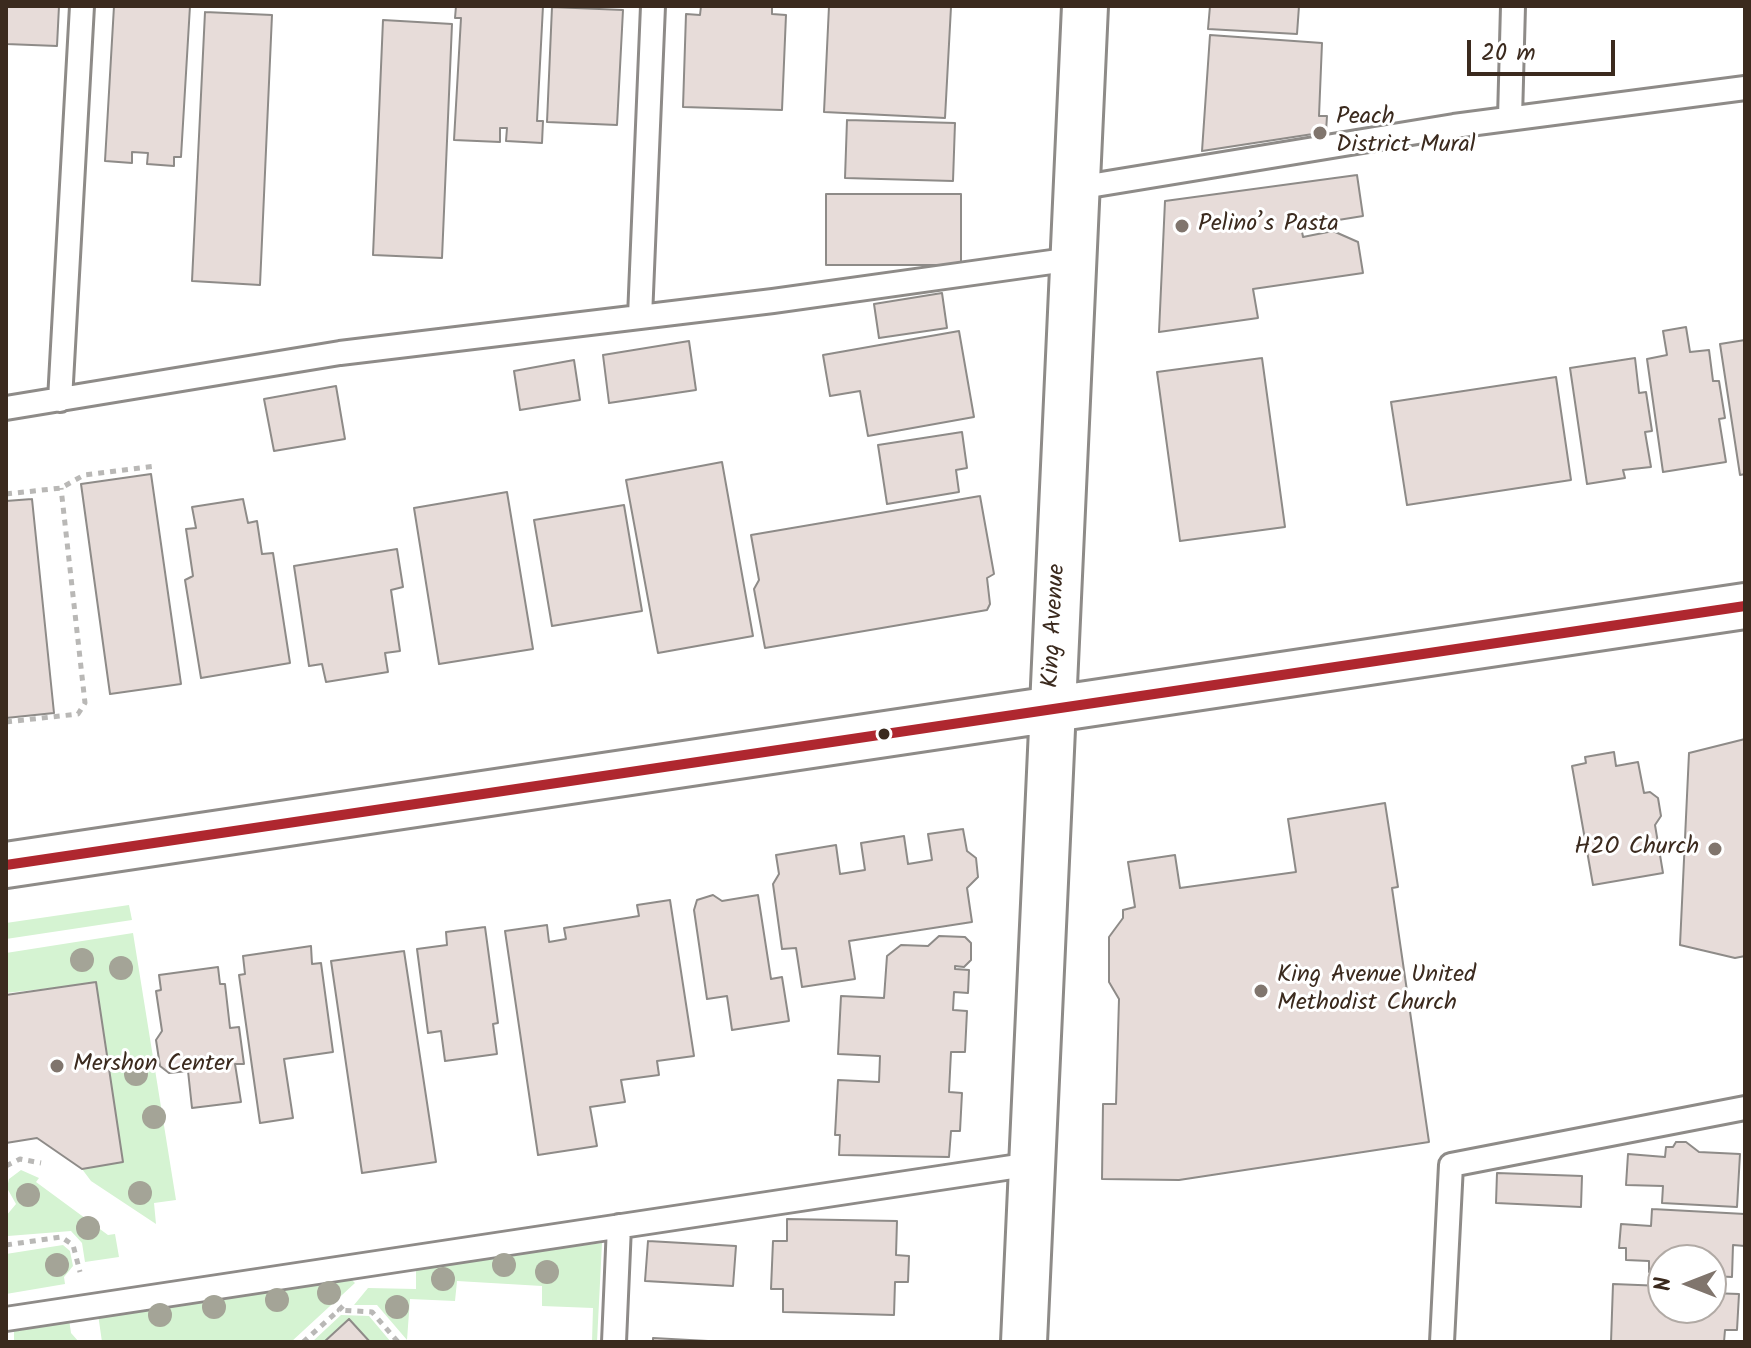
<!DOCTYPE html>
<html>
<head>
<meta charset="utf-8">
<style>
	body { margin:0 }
	#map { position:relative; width:1751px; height:1348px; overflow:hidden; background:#fff; font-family:Kalam,sans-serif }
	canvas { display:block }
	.frame { position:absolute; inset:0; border:8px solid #3b2a1e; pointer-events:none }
	.north { position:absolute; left:1647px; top:1244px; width:80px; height:80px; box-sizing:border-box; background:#fff; border:2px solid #b1aaa5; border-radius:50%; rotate:270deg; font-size:22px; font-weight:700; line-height:32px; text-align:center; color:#3b2a1e }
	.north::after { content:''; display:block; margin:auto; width:28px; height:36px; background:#80756d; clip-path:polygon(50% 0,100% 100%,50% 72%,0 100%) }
	.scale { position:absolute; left:1467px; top:40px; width:148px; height:36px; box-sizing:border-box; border:4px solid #3b2a1e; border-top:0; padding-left:10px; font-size:24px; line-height:28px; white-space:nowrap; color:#3b2a1e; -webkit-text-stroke:6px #fff; paint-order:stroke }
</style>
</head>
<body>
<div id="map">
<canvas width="1751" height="1348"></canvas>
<div class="frame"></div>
<div class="north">N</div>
<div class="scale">20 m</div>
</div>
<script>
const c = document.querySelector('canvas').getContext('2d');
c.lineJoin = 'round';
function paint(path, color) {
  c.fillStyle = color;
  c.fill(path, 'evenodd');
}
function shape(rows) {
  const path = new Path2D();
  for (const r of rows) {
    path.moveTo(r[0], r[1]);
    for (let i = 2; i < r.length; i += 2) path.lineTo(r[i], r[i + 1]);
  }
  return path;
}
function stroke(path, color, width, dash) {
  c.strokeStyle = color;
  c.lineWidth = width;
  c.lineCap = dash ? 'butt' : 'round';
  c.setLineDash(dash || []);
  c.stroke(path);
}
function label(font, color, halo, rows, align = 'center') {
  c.font = font + ' Kalam,sans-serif';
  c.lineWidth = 6;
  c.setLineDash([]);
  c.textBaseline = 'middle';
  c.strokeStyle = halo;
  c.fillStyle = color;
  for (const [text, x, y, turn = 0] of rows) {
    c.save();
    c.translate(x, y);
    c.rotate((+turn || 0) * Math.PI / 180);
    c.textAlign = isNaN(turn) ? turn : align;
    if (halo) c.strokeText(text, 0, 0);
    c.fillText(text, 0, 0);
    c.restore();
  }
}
const green = shape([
	[129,905,132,920,6,939,6,923],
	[133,933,176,1200,154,1203,156,1224,91,1181,82,1169,123,1162,96,983,6,993,6,953],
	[21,1170,39,1178,36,1182,108,1235,115,1234,119,1257,85,1262,82,1243,71,1231,8,1236,6,1216,16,1204,7,1188,9,1179],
	[602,1243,597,1342,592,1342,593,1308,542,1306,542,1286,457,1281,455,1301,410,1299,407,1340,377,1305,354,1305,368,1288,416,1289,416,1267],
	[63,1245,70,1251,73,1266,64,1277,65,1284,6,1294,6,1254],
	[348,1276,355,1283,291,1342,102,1342,98,1314],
	[341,1315,369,1316,391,1342,370,1342,349,1319,324,1342,312,1342],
	[69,1319,71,1333,79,1342,14,1342,14,1327]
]);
const building = shape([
	[6,6,59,6,57,46,6,44,6,6],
	[114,6,190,6,181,157,174,157,174,166,147,164,148,153,132,152,132,163,105,161,114,6],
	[456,6,543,6,537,121,543,121,542,143,506,141,507,128,500,128,500,142,454,140,461,18,455,18,456,6],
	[701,6,772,6,772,14,786,15,782,110,683,107,686,14,700,15,701,6],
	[829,6,951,7,945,118,824,112,829,6],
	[1210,6,1299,6,1297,34,1208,29,1210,6],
	[552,7,623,10,617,125,547,122,552,7],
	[205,12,272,15,260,285,192,281,205,12],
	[383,20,452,24,442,258,373,255,383,20],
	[1210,35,1322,43,1319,116,1327,116,1326,132,1202,151,1210,35],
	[847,120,955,123,953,181,845,178,847,120],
	[1357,175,1363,216,1301,226,1303,237,1333,231,1358,242,1363,273,1253,289,1258,318,1159,332,1165,201,1357,175],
	[826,194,961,194,961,265,826,265,826,194],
	[942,293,947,328,879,338,874,304,942,293],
	[1686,327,1690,352,1709,350,1713,381,1719,381,1725,418,1719,419,1726,462,1663,472,1647,359,1667,355,1663,331,1686,327],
	[959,331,974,417,868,436,860,391,830,396,823,355,959,331],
	[1745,340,1745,474,1740,475,1720,344,1745,340],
	[689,341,696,390,609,403,603,355,689,341],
	[1262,358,1285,527,1180,541,1157,372,1262,358],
	[1635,358,1639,393,1646,392,1652,431,1645,432,1651,467,1623,470,1625,478,1587,484,1570,368,1635,358],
	[574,360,580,400,520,410,514,371,574,360],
	[1556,377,1571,480,1407,505,1391,402,1556,377],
	[336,386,345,439,274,451,264,399,336,386],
	[962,432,967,468,956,470,959,492,887,504,878,445,962,432],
	[722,462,753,636,658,653,626,480,722,462],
	[151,474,181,684,110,694,81,484,151,474],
	[507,492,533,649,439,664,414,508,507,492],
	[980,496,994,574,987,578,990,604,987,610,765,648,754,589,759,580,751,535,980,496],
	[32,499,54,713,6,718,6,501,32,499],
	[243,499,248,523,257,521,262,554,273,553,290,663,201,678,185,580,193,576,186,529,196,528,192,507,243,499],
	[624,505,642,611,552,626,534,520,624,505],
	[397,549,403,587,391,590,400,651,385,653,388,672,326,682,322,664,309,666,294,566,397,549],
	[1745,739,1745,956,1735,958,1680,945,1689,753,1745,739],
	[1614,752,1616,766,1638,762,1644,793,1650,792,1658,798,1661,816,1655,825,1663,873,1593,885,1572,766,1586,763,1585,757,1614,752],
	[1385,803,1398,887,1392,888,1429,1142,1179,1180,1102,1179,1103,1104,1116,1104,1119,999,1109,982,1109,937,1123,918,1123,910,1135,907,1128,862,1175,855,1180,888,1296,872,1288,819,1385,803],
	[963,829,967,851,976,858,978,877,967,888,972,922,849,941,855,979,802,987,796,948,782,949,773,884,779,874,776,855,836,845,840,874,865,870,861,843,904,836,908,864,932,860,928,834,963,829],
	[713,895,722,901,758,895,771,979,782,977,789,1021,732,1030,727,996,707,999,694,910,697,900,713,895],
	[670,900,694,1056,657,1061,659,1075,621,1080,625,1102,590,1107,597,1146,538,1155,505,931,547,925,549,942,566,939,564,928,639,916,637,905,670,900],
	[485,927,498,1023,493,1024,497,1054,445,1061,441,1031,428,1033,417,949,447,945,446,932,485,927],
	[939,936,965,937,971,943,971,960,964,967,955,966,955,969,969,970,968,993,954,992,953,1010,967,1011,965,1052,951,1052,949,1092,962,1093,960,1131,951,1131,949,1157,839,1155,840,1135,835,1135,838,1080,879,1082,880,1056,838,1054,841,996,884,998,887,956,901,945,928,946,939,936],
	[311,946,312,964,321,963,333,1052,284,1059,293,1118,260,1123,239,975,245,974,243,956,311,946],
	[404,951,436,1162,362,1173,331,961,404,951],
	[218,967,220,984,225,984,230,1028,239,1027,244,1064,235,1064,241,1102,192,1108,188,1071,169,1073,160,1066,156,1040,162,1031,156,991,161,990,159,975,218,967],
	[96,982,123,1162,82,1169,37,1138,6,1143,6,995,96,982],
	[1676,1142,1686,1142,1699,1152,1740,1154,1737,1207,1662,1203,1663,1186,1626,1185,1628,1154,1665,1157,1666,1147,1673,1147,1676,1142],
	[1497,1173,1582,1176,1581,1207,1496,1203,1497,1173],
	[1652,1209,1745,1214,1745,1246,1733,1245,1732,1277,1711,1276,1711,1260,1663,1260,1663,1273,1649,1272,1649,1261,1626,1260,1626,1248,1619,1248,1621,1224,1651,1226,1652,1209],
	[787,1219,897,1221,896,1255,909,1256,908,1282,895,1282,894,1315,783,1312,783,1289,771,1289,773,1241,787,1241,787,1219],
	[648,1241,736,1246,733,1286,645,1281,648,1241],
	[1613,1284,1663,1286,1663,1308,1711,1308,1711,1293,1739,1294,1737,1330,1725,1330,1724,1342,1611,1342,1613,1284],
	[349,1319,370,1342,324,1342,349,1319],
	[653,1338,708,1341,708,1342,653,1342,653,1338]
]);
const path = shape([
	[6,494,61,488,84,475,156,466],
	[6,722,78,714,85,703,61,488],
	[6,1166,20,1159,41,1163],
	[6,1245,61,1237,73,1245,80,1272],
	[343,1306,339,1310,372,1312,398,1342],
	[303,1342,339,1310]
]);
const lane = shape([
	[1510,118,1513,6],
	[1077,188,1454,126,1745,88],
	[640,317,653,6],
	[60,400,82,6],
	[6,408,340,353,773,301,1073,259],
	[6,1319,1032,1164],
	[614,1342,619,1226],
	[1442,1342,1451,1165,1745,1108]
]);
const secondary = shape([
	[6,865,1745,606],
	[1024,1342,1085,6]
]);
const bus1 = shape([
	[6,865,1745,606]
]);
const trees = [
	[82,960],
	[121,968],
	[136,1074],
	[154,1117],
	[140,1193],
	[28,1195],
	[88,1228],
	[57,1265],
	[504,1265],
	[547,1272],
	[443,1279],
	[329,1293],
	[277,1300],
	[214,1307],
	[397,1307],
	[160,1315]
];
const markers = [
	[1320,133,8,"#80756d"],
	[1182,226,8,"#80756d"],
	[884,734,7,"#3b2a1e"],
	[1715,849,8,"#80756d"],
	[1261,991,8,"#80756d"],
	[57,1066,8,"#80756d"]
];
const poiNames = [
	["Peach",1336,119],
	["District Mural",1336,147],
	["Pelino’s Pasta",1198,226],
	["H2O Church",1699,849,"right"],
	["King Avenue United",1277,977],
	["Methodist Church",1277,1005],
	["Mershon Center",73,1066]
];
const streetNames = [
	["King Avenue",1056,626,-87]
];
paint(green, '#d5f3d2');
paint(building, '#e7dcd9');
stroke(building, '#8e8b88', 2);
stroke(lane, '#8e8b88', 28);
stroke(secondary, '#8e8b88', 50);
stroke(path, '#b9b8b6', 5, [6, 6]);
stroke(lane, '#fff', 22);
stroke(secondary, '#fff', 44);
stroke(bus1, '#af272f', 10);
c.fillStyle = '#a4a497';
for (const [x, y] of trees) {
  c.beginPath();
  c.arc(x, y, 12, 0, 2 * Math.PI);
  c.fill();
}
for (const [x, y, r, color] of markers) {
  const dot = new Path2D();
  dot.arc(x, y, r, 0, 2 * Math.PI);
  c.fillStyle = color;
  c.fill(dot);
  stroke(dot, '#fff', 3);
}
label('24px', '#3b2a1e', '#fff', poiNames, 'left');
label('24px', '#3b2a1e', '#fff', streetNames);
</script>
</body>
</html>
